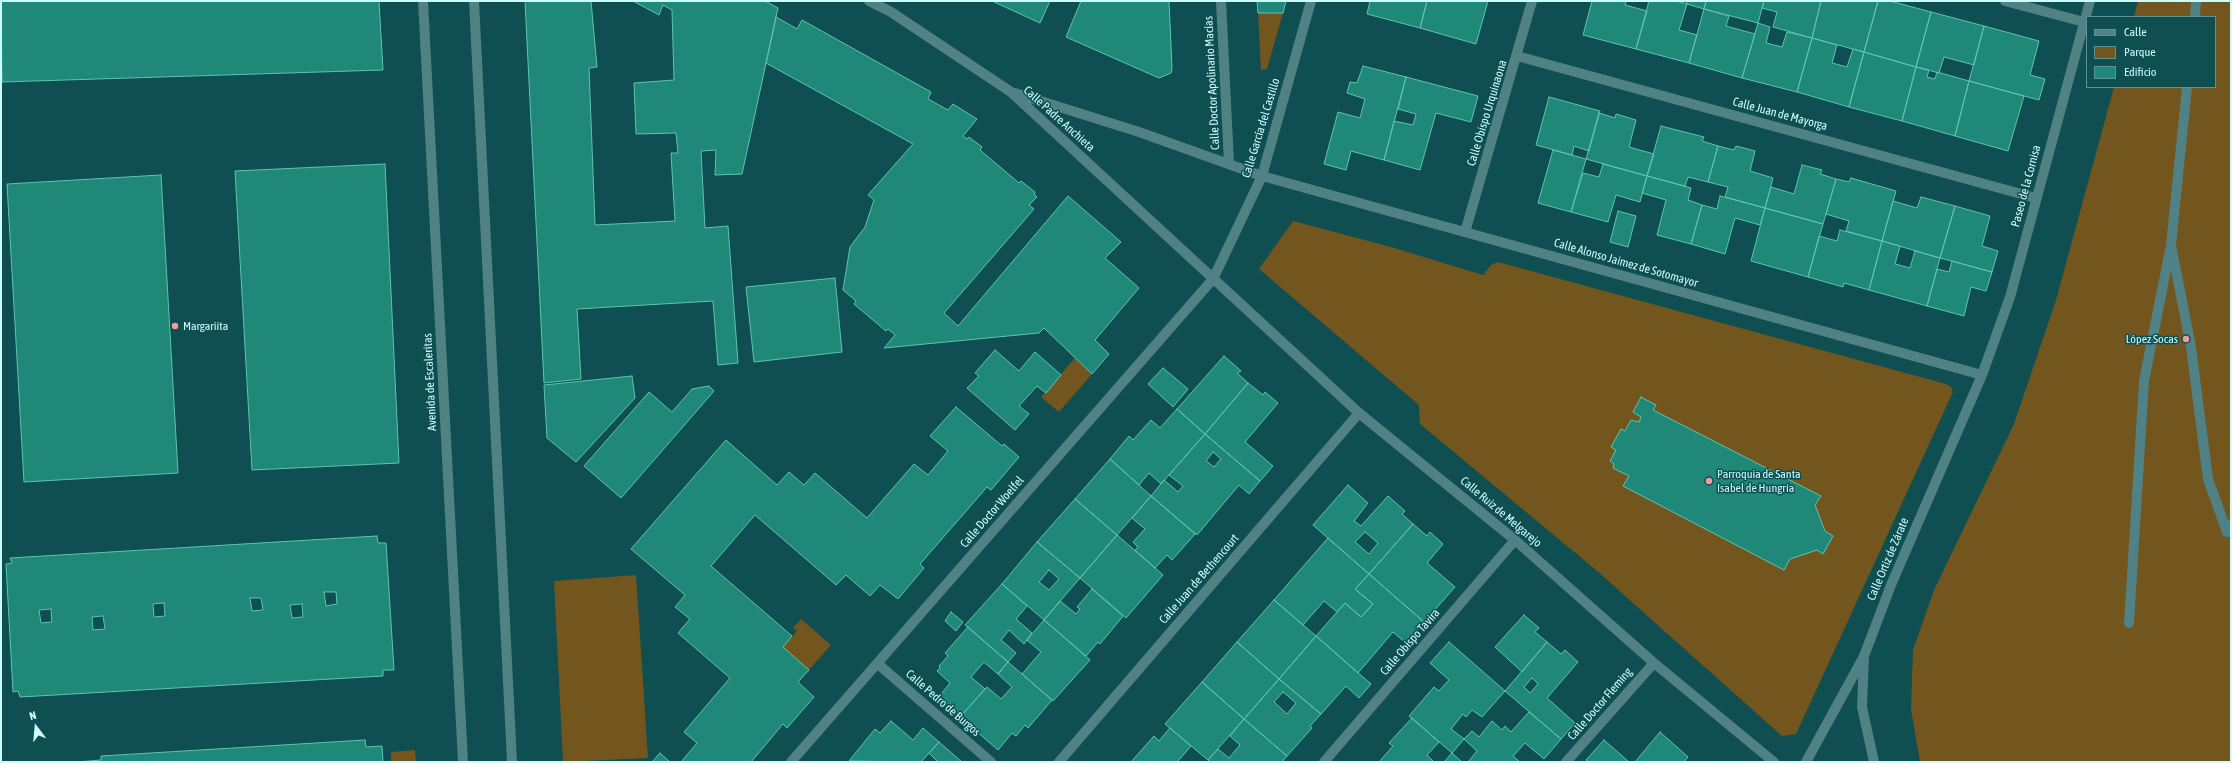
<!DOCTYPE html>
<html>
<head>
<meta charset="utf-8">
<style>
	body { margin:0 }
	#map { position:relative; width:2232px; height:763px; overflow:hidden; background:#0f4e51; font-family:"Asap Condensed",sans-serif }
	canvas { display:block }
	.frame { position:absolute; inset:0; border:2px solid #cbfcfe; pointer-events:none }
	.legend { position:absolute; left:2086px; top:16px; width:130px; height:72px; box-sizing:border-box; background:#0f4e51; border:1px solid #5a9496; margin:0; padding:5px 7px; list-style:none; font-size:12px; color:#cbfcfe }
	.legend li { display:flex; align-items:center; gap:8px; height:20px }
	.legend b { width:20px; border:1px solid #5a9496 }
	.north { position:absolute; left:16px; top:707px; width:40px; height:40px; -webkit-text-stroke:3px #0f4e51; paint-order:stroke; rotate:344deg; font-size:11px; font-weight:700; line-height:16px; text-align:center; color:#cbfcfe }
	.north::after { content:''; display:block; margin:auto; width:14px; height:18px; background:#cbfcfe; clip-path:polygon(50% 0,100% 100%,50% 72%,0 100%) }
</style>
</head>
<body>
<div id="map">
<canvas width="2232" height="763"></canvas>
<div class="frame"></div>
<ul class="legend">
<li><b style="height:5px;background:#508184"></b>Calle</li>
<li><b style="height:11px;background:#73551e"></b>Parque</li>
<li><b style="height:11px;background:#1f8878"></b>Edificio</li>
</ul>
<div class="north">N</div>
</div>
<script>
const c = document.querySelector('canvas').getContext('2d');
c.lineJoin = 'round';
function paint(path, color) {
  c.fillStyle = color;
  c.fill(path, 'evenodd');
}
function shape(rows) {
  const path = new Path2D();
  for (const r of rows) {
    path.moveTo(r[0], r[1]);
    for (let i = 2; i < r.length; i += 2) path.lineTo(r[i], r[i + 1]);
  }
  return path;
}
function stroke(path, color, width, dash) {
  c.strokeStyle = color;
  c.lineWidth = width;
  c.lineCap = dash ? 'butt' : 'round';
  c.setLineDash(dash || []);
  c.stroke(path);
}
function label(font, color, halo, rows, align = 'center') {
  c.font = font + ' "Asap Condensed",sans-serif';
  c.lineWidth = 3;
  c.setLineDash([]);
  c.textBaseline = 'middle';
  c.strokeStyle = halo;
  c.fillStyle = color;
  for (const [text, x, y, turn = 0] of rows) {
    c.save();
    c.translate(x, y);
    c.rotate((+turn || 0) * Math.PI / 180);
    c.textAlign = isNaN(turn) ? turn : align;
    if (halo) c.strokeText(text, 0, 0);
    c.fillText(text, 0, 0);
    c.restore();
  }
}
const green = shape([
	[2138,1,2231,1,2231,762,1920,762,1911,709,1913,650,1934,590,2014,424,2056,300,2114,87,2215,87,2215,17,2134,17],
	[1258,13,1283,13,1267,69,1261,70],
	[1293,221,1391,247,1483,275,1491,265,1498,262,1946,384,1951,387,1953,392,1796,734,1782,736,1596,570,1420,424,1419,405,1259,269],
	[1075,358,1092,374,1059,412,1041,397],
	[636,575,648,758,563,762,554,581],
	[801,619,831,645,809,670,783,647,797,631,793,628],
	[415,750,416,762,391,762,391,752]
]);
const building = shape([
	[1,1,379,1,383,70,2,82,1,1],
	[525,1,591,1,597,67,589,68,595,225,675,221,671,153,678,153,676,133,636,134,634,83,674,80,672,10,663,5,659,15,633,1,765,1,778,8,742,174,715,175,716,150,701,151,705,228,728,226,738,363,718,365,713,301,577,309,581,379,544,383,525,1],
	[992,1,1050,1,1040,23,992,1],
	[1081,1,1169,1,1172,68,1171,73,1159,78,1066,37,1081,1],
	[1257,1,1286,1,1283,13,1258,13,1257,1],
	[1370,1,1427,1,1420,28,1367,14,1370,1],
	[1427,1,1488,1,1476,44,1420,28,1427,1],
	[1592,1,1626,1,1625,5,1647,11,1636,49,1583,35,1592,1],
	[1649,1,1676,1,1687,4,1679,30,1697,35,1689,63,1636,49,1649,1],
	[1687,1,1706,1,1704,9,1687,4,1687,1],
	[1706,1,1764,1,1758,23,1704,9,1706,1],
	[1764,1,1821,1,1812,38,1773,27,1777,12,1762,8,1764,1],
	[1821,1,1878,1,1864,52,1812,38,1821,1],
	[1878,1,1890,1,1931,12,1916,67,1864,52,1878,1],
	[1704,9,1729,16,1726,26,1755,34,1742,78,1689,63,1704,9],
	[1931,12,1984,26,1974,65,1944,57,1939,73,1916,67,1931,12],
	[776,17,797,29,802,20,931,92,928,99,948,110,953,104,977,119,963,136,967,139,969,137,982,147,980,150,1019,183,1021,181,1035,192,1034,194,1037,197,1029,205,1034,209,944,313,958,326,1068,196,1121,242,1105,258,1139,288,1095,340,1109,354,1092,374,1044,328,1039,333,884,348,895,335,888,329,886,331,854,304,856,301,843,290,850,247,865,227,874,200,868,195,913,144,766,63,776,17],
	[1758,23,1770,27,1766,43,1782,47,1787,32,1812,38,1797,92,1742,78,1758,23],
	[1984,26,2039,41,2030,75,2045,79,2039,100,1969,81,1984,26],
	[1812,38,1837,45,1832,63,1847,67,1853,49,1864,52,1849,107,1797,92,1812,38],
	[1864,52,1916,67,1902,121,1849,107,1864,52],
	[1363,66,1406,77,1384,160,1351,151,1346,170,1324,164,1338,112,1360,118,1365,99,1347,93,1350,82,1357,83,1363,66],
	[1916,67,1929,70,1927,77,1935,79,1937,72,1969,81,1955,136,1902,121,1916,67],
	[1406,77,1478,96,1471,122,1436,113,1420,170,1384,160,1394,121,1413,125,1416,114,1398,109,1406,77],
	[1969,81,2024,96,2008,151,1955,136,1969,81],
	[1549,97,1600,111,1589,151,1574,146,1572,155,1536,145,1549,97],
	[1599,113,1615,118,1616,114,1636,120,1629,147,1654,154,1647,176,1586,159,1599,113],
	[1661,126,1704,137,1702,141,1718,146,1708,182,1688,177,1685,186,1647,176,1661,126],
	[1718,146,1734,150,1736,146,1755,151,1750,171,1773,178,1765,208,1725,197,1728,187,1708,182,1718,146],
	[1553,150,1586,159,1571,212,1538,203,1553,150],
	[385,164,399,463,252,470,235,171,385,164],
	[1603,164,1647,176,1640,202,1616,195,1608,222,1571,212,1583,173,1599,177,1603,164],
	[1802,165,1822,170,1820,174,1836,179,1823,224,1765,208,1771,187,1794,194,1802,165],
	[161,175,178,473,24,482,7,184,161,175],
	[1647,176,1691,188,1688,200,1702,205,1691,244,1657,235,1666,200,1642,193,1647,176],
	[1851,178,1896,191,1882,241,1846,231,1849,221,1826,214,1836,179,1849,182,1851,178],
	[1720,196,1765,208,1760,225,1735,218,1725,254,1691,244,1702,205,1717,209,1720,196],
	[1921,197,1955,206,1940,258,1882,241,1893,201,1917,208,1921,197],
	[1955,206,1990,216,1982,246,1998,251,1992,272,1940,258,1955,206],
	[1765,208,1823,224,1808,277,1751,261,1765,208],
	[1618,211,1636,216,1628,247,1610,242,1618,211],
	[1840,230,1882,241,1869,290,1844,283,1843,287,1808,277,1819,236,1837,241,1840,230],
	[1882,241,1900,246,1895,264,1910,268,1915,251,1940,258,1927,306,1869,290,1882,241],
	[1952,261,1992,272,1986,291,1971,287,1964,316,1927,306,1937,269,1949,272,1952,261],
	[835,278,842,352,754,362,746,287,835,278],
	[995,350,1019,371,1035,352,1061,375,1046,393,1037,386,1019,406,1029,414,1015,430,967,388,979,376,975,373,995,350],
	[1224,356,1241,371,1237,373,1248,383,1205,434,1177,409,1224,356],
	[1163,368,1188,389,1173,407,1148,384,1163,368],
	[632,376,635,398,576,462,547,438,544,385,632,376],
	[1248,383,1263,395,1265,392,1278,403,1245,442,1273,466,1260,481,1205,434,1248,383],
	[709,386,714,391,621,498,584,466,649,392,672,412,692,389,709,386],
	[1641,397,1656,405,1653,410,1821,496,1815,505,1825,531,1833,536,1823,554,1817,550,1790,559,1784,570,1623,486,1629,476,1613,468,1614,464,1610,461,1616,450,1611,447,1621,429,1625,431,1631,420,1639,422,1641,417,1633,412,1641,397],
	[956,407,1002,446,1004,444,1019,457,991,490,987,487,920,564,924,568,898,599,880,585,870,596,846,575,836,585,755,515,711,566,792,636,783,647,809,670,798,682,814,697,787,728,783,724,751,762,681,762,697,743,684,732,730,678,678,633,690,619,675,607,685,595,631,549,726,440,777,485,789,472,804,485,815,473,867,518,914,464,928,475,948,451,930,436,956,407],
	[1177,409,1205,434,1161,484,1149,473,1139,485,1110,459,1129,436,1133,440,1151,420,1160,428,1177,409],
	[1205,434,1260,481,1249,494,1239,485,1197,535,1151,496,1164,480,1178,492,1183,486,1169,475,1205,434],
	[1213,452,1221,459,1214,467,1206,461,1213,452],
	[1110,459,1151,496,1117,535,1075,499,1110,459],
	[1348,485,1368,503,1354,521,1361,526,1388,496,1405,511,1402,514,1413,524,1369,574,1313,525,1348,485],
	[1365,532,1378,543,1369,554,1355,542,1365,532],
	[1151,496,1195,534,1172,560,1167,555,1155,568,1135,550,1138,547,1133,542,1145,529,1132,518,1151,496],
	[1075,499,1117,535,1080,578,1037,542,1075,499],
	[1413,524,1427,536,1430,532,1443,544,1427,563,1455,587,1424,622,1369,574,1413,524],
	[1117,535,1163,575,1126,618,1080,578,1117,535],
	[377,536,378,543,386,543,394,670,383,670,383,676,20,697,18,691,13,692,6,564,12,563,10,558,377,536],
	[324,592,336,592,337,604,326,606,324,592],
	[250,598,261,598,263,610,252,611,250,598],
	[164,603,165,616,154,617,153,604,164,603],
	[302,604,303,617,292,618,290,605,302,604],
	[51,609,52,622,41,623,39,610,51,609],
	[103,616,105,629,93,630,92,617,103,616],
	[1328,538,1369,574,1355,589,1373,604,1361,617,1345,603,1337,612,1324,601,1303,625,1274,600,1328,538],
	[1037,542,1080,578,1044,620,1002,584,1037,542],
	[1049,570,1059,579,1049,590,1039,582,1049,570],
	[1369,574,1424,622,1406,643,1393,632,1358,673,1316,636,1345,603,1361,617,1373,604,1355,589,1369,574],
	[1002,584,1027,606,1016,619,1032,633,1024,644,1009,630,1001,640,1016,653,1008,662,965,625,1002,584],
	[1092,589,1123,616,1100,644,1098,642,1086,656,1044,620,1060,601,1076,614,1080,609,1077,607,1092,589],
	[1274,600,1316,636,1279,679,1237,642,1274,600],
	[951,612,963,622,956,631,945,621,951,612],
	[1524,615,1539,628,1535,632,1547,642,1522,672,1495,647,1524,615],
	[1044,620,1090,660,1053,701,1022,674,1041,652,1027,640,1044,620],
	[968,627,1008,662,998,674,984,662,971,677,985,689,960,717,938,698,950,683,937,671,940,668,939,666,948,656,945,653,968,627],
	[1316,636,1371,684,1359,698,1346,686,1321,714,1279,679,1316,636],
	[1237,642,1279,679,1244,719,1202,682,1237,642],
	[1449,642,1505,691,1482,717,1472,710,1466,717,1463,714,1451,729,1464,739,1452,753,1409,716,1434,687,1439,691,1449,680,1430,663,1449,642],
	[1547,642,1561,654,1565,650,1578,662,1547,698,1575,723,1561,739,1505,691,1547,642],
	[1532,678,1538,684,1530,693,1524,687,1532,678],
	[1008,662,1052,700,1028,728,1025,725,1016,736,1012,733,998,750,960,717,987,687,1001,699,1012,687,998,674,1008,662],
	[1279,679,1321,714,1310,726,1312,728,1287,756,1244,719,1279,679],
	[1283,692,1296,703,1287,714,1274,702,1283,692],
	[1202,682,1244,719,1208,760,1165,724,1202,682],
	[1529,712,1561,739,1544,759,1525,743,1513,756,1520,762,1468,762,1477,751,1464,739,1472,731,1479,737,1492,721,1502,730,1505,726,1511,732,1529,712],
	[1412,718,1439,742,1427,755,1434,762,1379,762,1393,746,1389,743,1412,718],
	[1244,719,1287,756,1282,762,1210,762,1208,760,1218,749,1229,758,1240,745,1230,736,1244,719],
	[891,721,913,740,923,728,939,742,921,762,849,761,875,729,880,733,891,721],
	[1170,728,1191,746,1177,762,1131,762,1154,736,1159,741,1170,728],
	[1660,732,1688,757,1684,762,1635,762,1660,732],
	[365,740,366,747,382,746,383,762,77,762,101,760,101,756,365,740],
	[1604,740,1629,762,1589,762,1586,760,1604,740],
	[939,742,962,762,938,762,929,753,939,742],
	[660,753,670,762,652,762,660,753],
	[1452,753,1462,762,1444,762,1452,753]
]);
const minor = shape([
	[423,1,463,762],
	[474,1,512,762],
	[869,1,891,12,1011,92,1359,413,1515,540,1654,663,1774,762],
	[1221,1,1229,163],
	[2005,1,2084,22],
	[2195,17,2196,1],
	[1517,56,2036,198],
	[2187,87,2171,245,2191,347,2208,479,2227,532,2231,524],
	[1015,93,1139,132,1262,176,1982,375],
	[1465,232,1532,1],
	[2129,623,2144,381,2170,250],
	[878,664,991,762],
	[791,762,1213,279,1262,176,1311,1],
	[1059,762,1359,413],
	[1324,762,1515,540],
	[1566,762,1654,663],
	[1806,762,1863,658],
	[1874,762,1862,707,1864,656,1891,585,1982,375,2010,297,2090,1]
]);
const markers = [
	[175,326,4,"#f59b9b"],
	[2186,339,4,"#f59b9b"],
	[1709,481,4,"#f59b9b"]
];
const streetNames = [
	["Calle Doctor Apolinario Macías",1212,83,-93],
	["Calle Obispo Urquinaona",1487,113,-73],
	["Calle Juan de Mayorga",1780,114,15],
	["Calle Padre Anchieta",1059,119,42],
	["Calle García del Castillo",1261,128,-73],
	["Paseo de la Cornisa",2026,186,-75],
	["Calle Alonso Jaimez de Sotomayor",1626,263,16],
	["Avenida de Escaleritas",430,382,-93],
	["Calle Doctor Woelfel",992,512,-49],
	["Calle Ruiz de Melgarejo",1501,512,40],
	["Calle Ortiz de Zárate",1888,559,-67],
	["Calle Juan de Bethencourt",1199,579,-49],
	["Calle Obispo Tavira",1410,642,-49],
	["Calle Pedro de Burgos",943,703,41],
	["Calle Doctor Fleming",1600,704,-49]
];
const poiNames = [
	["Margariita",183,326],
	["López Socas",2178,339,"right"],
	["Parroquia de Santa",1717,474],
	["Isabel de Hungría",1717,488]
];
paint(green, '#73551e');
paint(building, '#1f8878');
stroke(building, '#5ec4b1', 1);
stroke(minor, '#508184', 10);
for (const [x, y, r, color] of markers) {
  const dot = new Path2D();
  dot.arc(x, y, r, 0, 2 * Math.PI);
  c.fillStyle = color;
  c.fill(dot);
  stroke(dot, '#0f4e51', 1.5);
}
label('12px', '#cbfcfe', '#0f4e51', streetNames);
label('12px', '#cbfcfe', '#0f4e51', poiNames, 'left');
</script>
</body>
</html>
